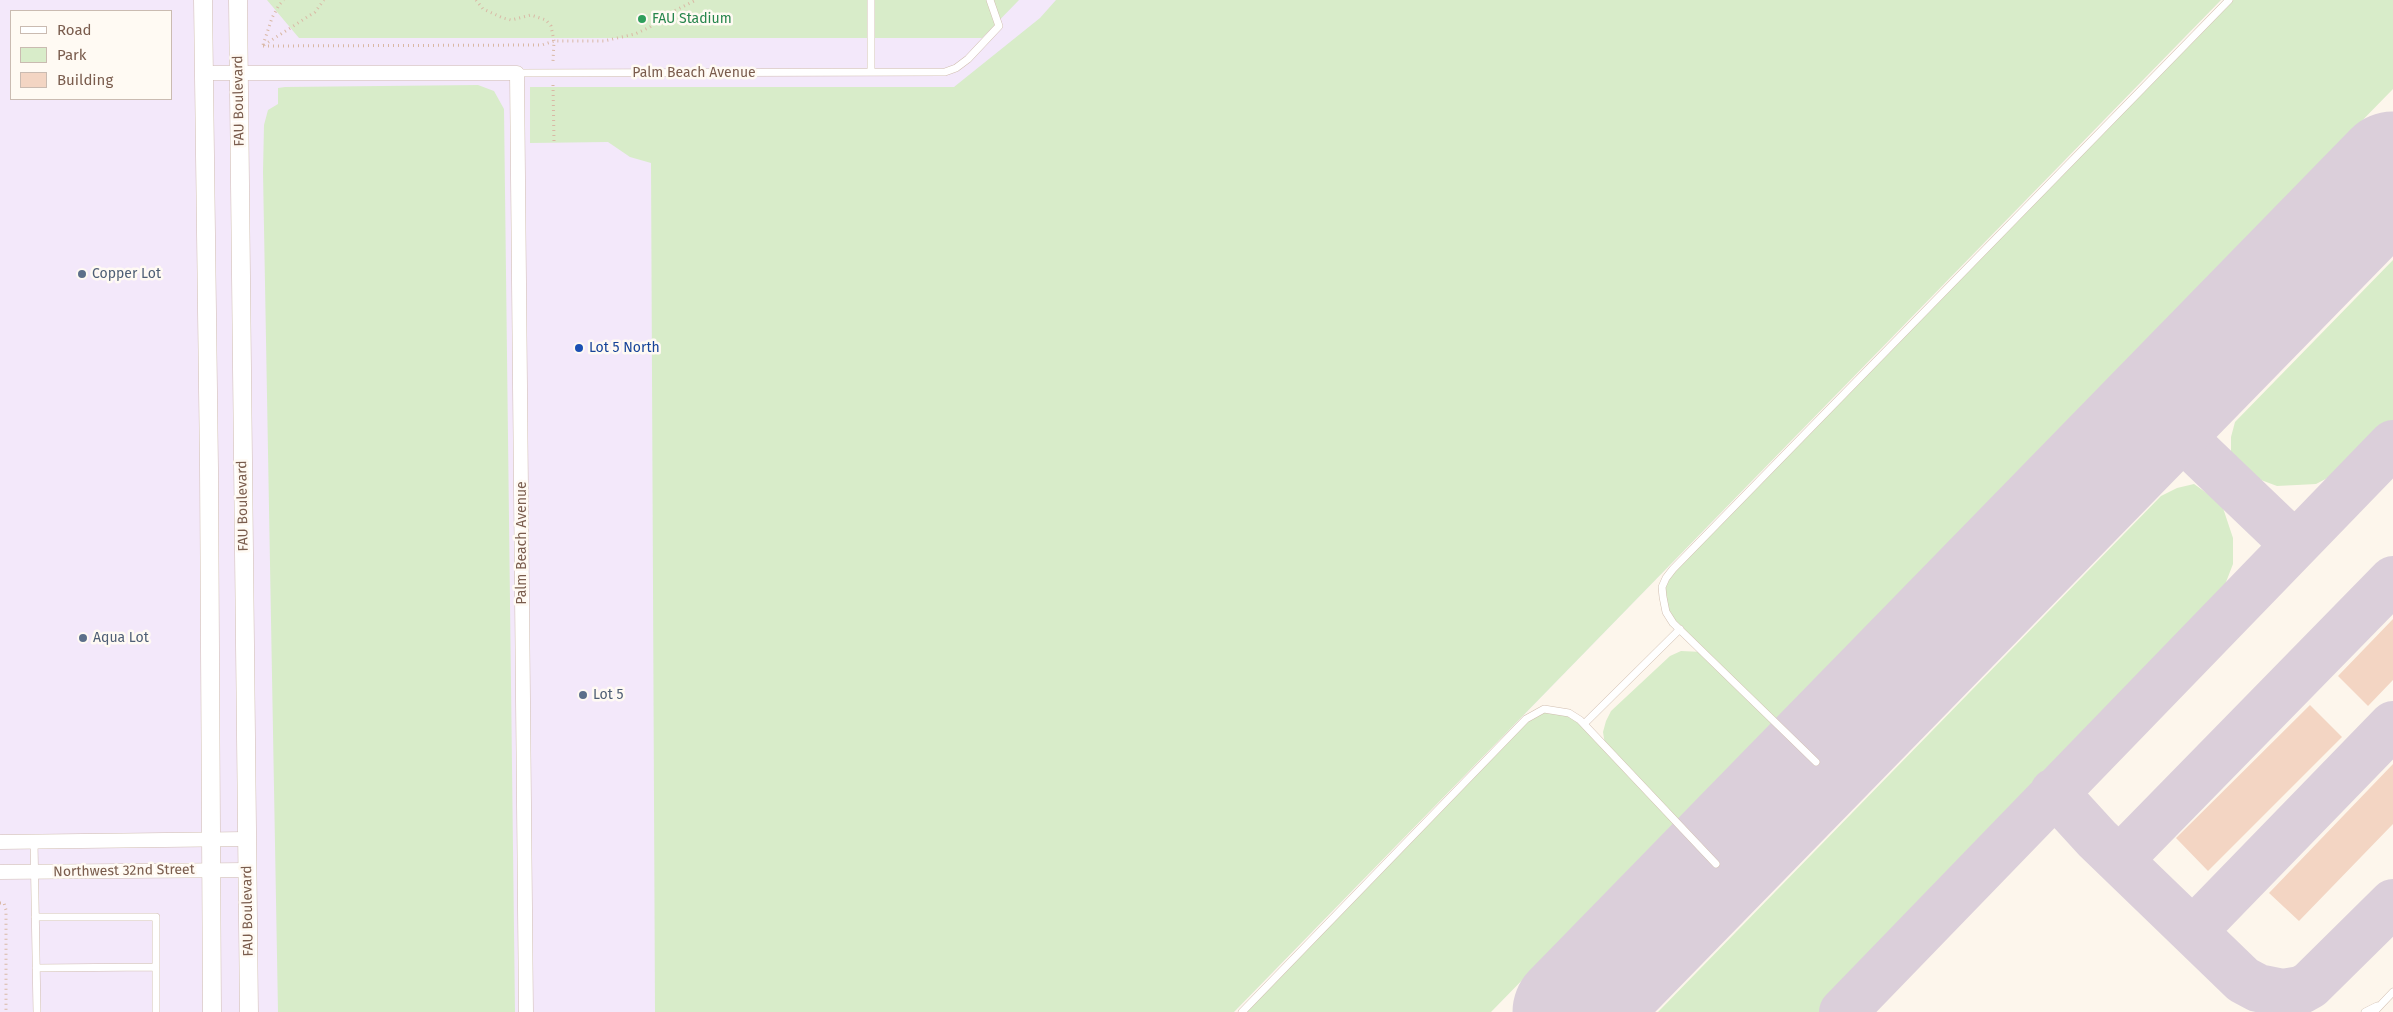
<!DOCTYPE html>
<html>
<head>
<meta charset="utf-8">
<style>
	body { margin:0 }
	#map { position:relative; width:2393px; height:1012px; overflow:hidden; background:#fdf6ec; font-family:"Fira Sans",sans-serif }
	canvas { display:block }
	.legend { position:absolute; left:10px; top:10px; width:162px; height:90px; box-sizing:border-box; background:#fffaf3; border:1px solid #cabbb1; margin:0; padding:6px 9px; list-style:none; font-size:15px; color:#7a5c4d }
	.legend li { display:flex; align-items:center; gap:10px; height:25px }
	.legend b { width:25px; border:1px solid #cabbb1 }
</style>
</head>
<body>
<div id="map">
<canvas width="2393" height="1012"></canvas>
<ul class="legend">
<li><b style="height:6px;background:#fff"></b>Road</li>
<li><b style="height:14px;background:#d8ecc9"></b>Park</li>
<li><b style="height:14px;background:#f3d5c3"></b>Building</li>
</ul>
</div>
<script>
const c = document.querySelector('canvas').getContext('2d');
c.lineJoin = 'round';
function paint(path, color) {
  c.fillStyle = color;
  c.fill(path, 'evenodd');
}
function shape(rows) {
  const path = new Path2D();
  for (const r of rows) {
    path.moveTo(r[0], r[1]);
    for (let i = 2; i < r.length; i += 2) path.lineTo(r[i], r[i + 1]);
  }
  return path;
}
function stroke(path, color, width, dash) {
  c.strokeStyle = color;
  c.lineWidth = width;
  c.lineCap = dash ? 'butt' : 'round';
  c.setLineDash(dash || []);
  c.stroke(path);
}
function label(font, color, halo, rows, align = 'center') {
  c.font = font + ' "Fira Sans",sans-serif';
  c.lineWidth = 5;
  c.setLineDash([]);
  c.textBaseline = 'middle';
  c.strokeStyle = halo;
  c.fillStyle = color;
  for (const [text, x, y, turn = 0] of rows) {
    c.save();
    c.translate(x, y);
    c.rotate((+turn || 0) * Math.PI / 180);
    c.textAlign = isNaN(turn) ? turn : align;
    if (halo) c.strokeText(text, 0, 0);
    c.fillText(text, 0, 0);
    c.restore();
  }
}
const education = shape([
	[0,0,2221,0,1234,1012,0,1012],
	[11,11,171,11,171,99,11,99]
]);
const green = shape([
	[267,0,1019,0,982,38,299,38],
	[1056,0,2221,0,1234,1012,655,1012,651,163,630,157,608,142,530,143,530,87,954,87,1040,18],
	[2229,0,2393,0,2393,89,1491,1012,1242,1012,1526,719,1544,709,1569,713,1605,745,1603,732,1606,721,1611,711,1670,656,1681,651,1702,652,1673,623,1663,597,1666,578],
	[478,85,494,91,504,109,515,1012,278,1012,263,172,264,125,268,110,278,104,278,88,285,87],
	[2393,260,2393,420,2341,471,2316,484,2277,486,2261,480,2245,470,2231,455,2231,437,2235,422],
	[2194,484,2215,499,2223,508,2233,538,2233,564,2221,595,2020,811,1819,1012,1658,1012,2161,496,2177,488]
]);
const taxiway = shape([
	[2157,413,2295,545],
	[2054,792,2097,839,2243,980,2258,988,2283,993,2301,990,2310,985,2393,903],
	[2119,860,2393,580],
	[2193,931,2393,725],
	[1843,1012,2393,444]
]);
const runway = shape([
	[1572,1012,2393,171]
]);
const building = shape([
	[2393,619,2393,680,2368,706,2338,676],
	[2310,705,2342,737,2208,871,2176,838],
	[2393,764,2393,824,2299,921,2269,893]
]);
const path = shape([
	[476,0,483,9,503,18,511,20,531,15,546,20,551,26,554,41,553,61],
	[263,45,272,18,279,5,284,0],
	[264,45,315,12,324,0],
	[263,46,542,45,554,41,604,41,635,34,650,27,668,14,696,0],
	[553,85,554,142],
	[0,903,4,903,6,910,6,1012]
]);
const service = shape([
	[871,72,871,0],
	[517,73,945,72,956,68,968,59,999,26,990,0],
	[1584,724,1680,629],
	[1816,762,1673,623,1666,612,1663,597,1662,587,1666,578,1673,569,2229,0],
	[34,841,37,1012],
	[35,917,156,917,156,1012],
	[36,968,156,967],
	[1242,1012,1526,719,1544,709,1569,713,1580,720,1716,864],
	[2365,1012,2377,1006],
	[2374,1012,2393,992]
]);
const minor = shape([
	[203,73,517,73,526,1012],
	[0,842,247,839],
	[0,872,248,870]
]);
const tertiary = shape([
	[203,0,209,467,212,1012],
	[238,0,249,1012]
]);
const markers = [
	[642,19,5,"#2e9e5b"],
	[82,274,5,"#5c6f8a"],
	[579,348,5,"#1a4fb4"],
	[83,638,5,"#5c6f8a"],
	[583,695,5,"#5c6f8a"]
];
const leisureNames = [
	["FAU Stadium",652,19]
];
const streetNames = [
	["Palm Beach Avenue",694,73],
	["FAU Boulevard",239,101,-91],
	["FAU Boulevard",243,506,-91],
	["Palm Beach Avenue",522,543,-90],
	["Northwest 32nd Street",124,871,-1],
	["FAU Boulevard",248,911,-91]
];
const serviceNames = [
	["Copper Lot",92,274],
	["Aqua Lot",93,638],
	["Lot 5",593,695]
];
const transitNames = [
	["Lot 5 North",589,348]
];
paint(education, '#f3e8fa');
paint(green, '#d8ecc9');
stroke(taxiway, '#dbcfda', 48);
stroke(runway, '#dbcfda', 119);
paint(building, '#f3d5c3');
stroke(service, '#d1beb0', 8);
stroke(minor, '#d1beb0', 15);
stroke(tertiary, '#d1beb0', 19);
stroke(path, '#d9b8a5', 3, [1, 4]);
stroke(service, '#fff', 7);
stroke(minor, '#fff', 14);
stroke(tertiary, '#fff', 18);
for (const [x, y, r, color] of markers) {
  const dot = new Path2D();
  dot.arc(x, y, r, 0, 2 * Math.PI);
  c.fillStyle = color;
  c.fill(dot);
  stroke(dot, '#fffaf3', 2);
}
label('14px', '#27864d', '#fffaf3', leisureNames, 'left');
label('14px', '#7a5c4d', '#fffaf3', streetNames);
label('14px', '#4e5e75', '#fffaf3', serviceNames, 'left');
label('14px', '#164399', '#fffaf3', transitNames, 'left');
</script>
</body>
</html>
